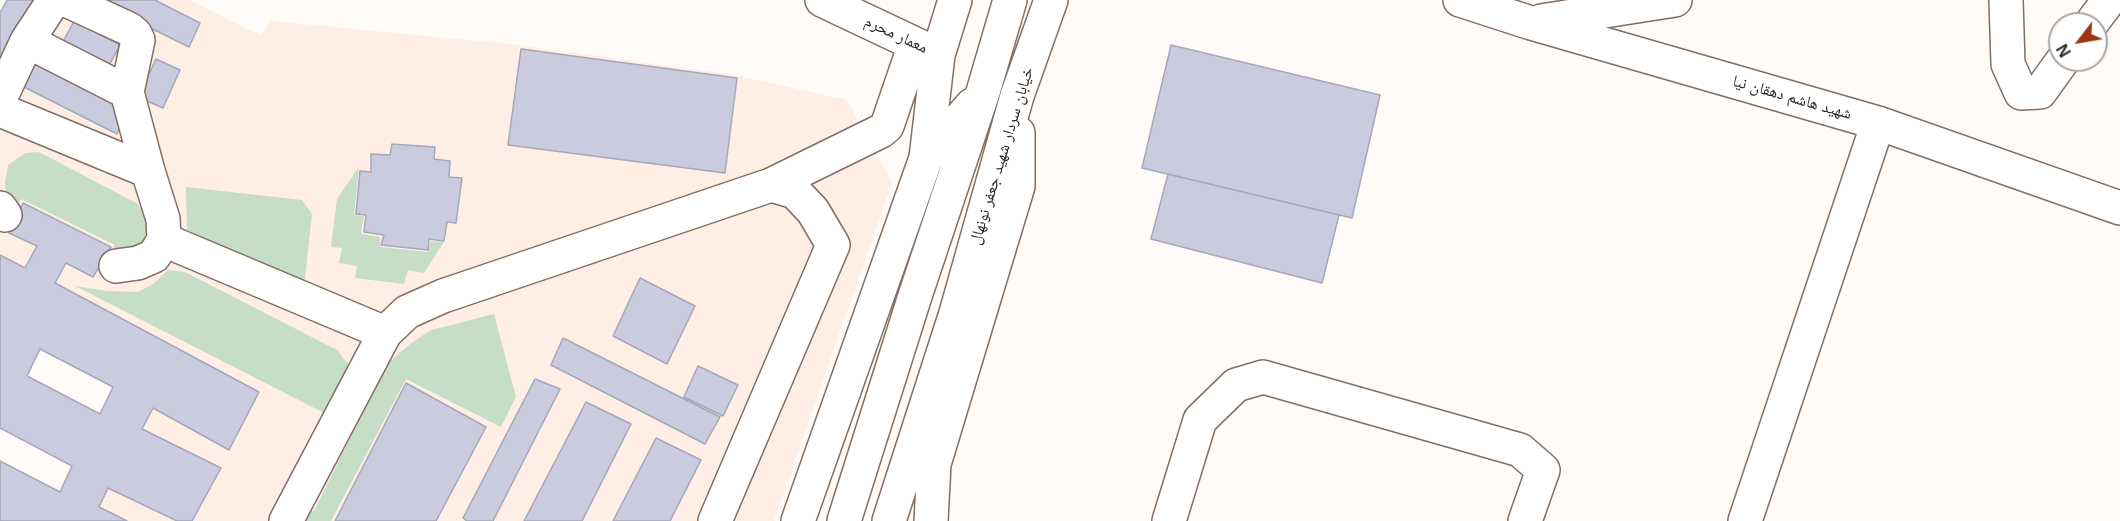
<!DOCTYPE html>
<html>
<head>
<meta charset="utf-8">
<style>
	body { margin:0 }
	#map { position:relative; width:2120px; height:521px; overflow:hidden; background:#fffbf8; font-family:Helvetica,sans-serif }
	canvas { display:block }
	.north { position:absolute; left:2048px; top:12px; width:60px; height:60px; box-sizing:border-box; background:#fff; border:2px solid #aaa7a5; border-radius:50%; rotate:239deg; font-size:16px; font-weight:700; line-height:24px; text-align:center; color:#2b241f }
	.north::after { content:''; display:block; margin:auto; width:21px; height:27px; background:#9b3512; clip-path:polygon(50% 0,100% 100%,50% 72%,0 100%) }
</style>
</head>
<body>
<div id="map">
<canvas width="2120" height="521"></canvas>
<div class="north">N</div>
</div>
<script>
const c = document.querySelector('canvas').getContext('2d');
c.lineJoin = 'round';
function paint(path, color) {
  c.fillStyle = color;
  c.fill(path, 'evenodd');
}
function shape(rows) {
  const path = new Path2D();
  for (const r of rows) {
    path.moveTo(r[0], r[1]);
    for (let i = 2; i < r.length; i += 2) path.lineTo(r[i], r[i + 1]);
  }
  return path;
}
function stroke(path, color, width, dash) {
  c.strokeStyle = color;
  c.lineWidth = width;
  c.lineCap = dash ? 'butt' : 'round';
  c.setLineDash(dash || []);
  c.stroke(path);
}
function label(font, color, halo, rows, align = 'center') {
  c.font = font + ' Helvetica,"Noto Naskh Arabic",sans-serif';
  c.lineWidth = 4.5;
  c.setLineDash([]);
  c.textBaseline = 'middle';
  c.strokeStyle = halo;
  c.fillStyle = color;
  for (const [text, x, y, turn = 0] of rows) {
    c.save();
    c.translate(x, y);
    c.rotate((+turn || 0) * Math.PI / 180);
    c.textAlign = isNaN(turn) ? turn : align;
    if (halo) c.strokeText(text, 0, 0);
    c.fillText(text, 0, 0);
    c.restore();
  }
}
const built = shape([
	[37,0,94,0,188,47,200,23,155,0,190,0,261,36,271,21,519,45,734,75,847,100,892,182,774,521,670,521,701,461,656,439,613,521,582,521,631,425,586,402,524,521,493,521,560,389,463,518,467,521,436,521,486,427,407,383,335,521,192,521,221,468,142,429,153,408,229,450,259,392,55,283,66,263,93,276,111,247,23,203,9,233,37,246,25,268,0,255,0,73],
	[74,21,120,45,105,73],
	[521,50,737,78,725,173,508,145],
	[156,59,180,70,163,107,138,96],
	[392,144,435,147,434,159,450,162,449,177,462,178,456,223,447,222,444,240,429,239,427,250,381,245,384,235,364,231,366,215,356,214,360,171,371,172,371,155,390,155],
	[640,278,667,364,613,336],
	[563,339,719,418,705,444,552,364],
	[698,366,737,385,684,397],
	[108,488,177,521,127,521,99,507]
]);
const green = shape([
	[39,152,138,204,147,219,148,239,137,253,110,256,115,245,21,199,15,210,6,194,5,183,8,165,25,153],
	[359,167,354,215,364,216,361,234,380,237,380,247,428,252,431,241,444,242,424,273,408,270,404,284,355,278,357,266,339,263,342,248,331,247,337,199],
	[186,187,302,200,312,214,304,286,187,230],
	[168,270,185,272,337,350,352,369,328,415,75,286,107,291,138,292,153,284],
	[494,314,516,397,501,427,406,379,331,521,283,521,299,511,314,511,387,364,410,344,431,330]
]);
const building = shape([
	[7,0,37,0,0,73,0,13,7,0],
	[94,0,155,0,200,23,189,47,94,0],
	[74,21,120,45,105,73,59,49,74,21],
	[1171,45,1380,95,1352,218,1142,168,1171,45],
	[521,49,737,78,725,173,508,145,521,49],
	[156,59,180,70,163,108,138,97,156,59],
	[29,61,128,111,117,134,18,84,29,61],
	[392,144,435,147,434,159,450,161,449,177,462,178,456,223,447,222,444,241,429,239,428,250,381,245,384,235,364,232,366,215,356,214,360,171,371,172,371,154,390,155,392,144],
	[1168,174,1339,215,1322,283,1151,239,1168,174],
	[23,203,111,247,93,277,66,263,55,283,259,392,229,450,153,408,142,429,221,468,192,521,177,521,108,488,99,507,127,521,0,521,0,461,60,492,72,466,0,428,0,255,25,268,37,246,9,233,23,203],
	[40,349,113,387,100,414,27,376,40,349],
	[640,278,695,306,667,364,613,336,640,278],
	[563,338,720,417,705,444,551,365,563,338],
	[698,366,738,385,723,416,684,397,698,366],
	[535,379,560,389,493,521,467,521,463,518,535,379],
	[406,383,486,427,436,521,335,521,406,383],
	[586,402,631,424,582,521,524,521,586,402],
	[656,438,701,460,670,521,613,521,656,438]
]);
const minor = shape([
	[66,0,129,29,135,34,138,40,127,92,148,171,163,219,164,240,385,333],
	[822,0,934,53],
	[1460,0,1531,23,1878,123,2120,208],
	[2006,0,2008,64,2021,93,2040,92,2063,60],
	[1541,21,1675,0],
	[2091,24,2109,0],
	[27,41,127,92],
	[0,99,27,41,54,0],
	[0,110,148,171],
	[926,158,938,55,955,0],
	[771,185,881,131,887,126,915,44],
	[0,208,5,215],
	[116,266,138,263,154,256,164,240],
	[286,521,385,333,407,312,443,296,771,185,795,192,813,211,833,245,715,521],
	[1169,521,1200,420,1236,385,1263,377,1520,450,1543,470,1525,521],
	[1745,521,1878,123]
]);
const major = shape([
	[798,521,926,158,972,105],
	[844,521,915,296,983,92,1010,0],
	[889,521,956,313,1017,96,1051,0],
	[931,521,934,464,1018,186,1018,133]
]);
const streetNames = [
	["معمار محرم",896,35,25],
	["شهید هاشم دهقان نیا",1792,98,16],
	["خیابان سردار شهید جعفر نونهال",1002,156,-73]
];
paint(built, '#feeee3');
paint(green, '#c6dec6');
paint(building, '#cacbdf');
stroke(building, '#a6a7bb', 1.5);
stroke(minor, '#806f62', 36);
stroke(major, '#806f62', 36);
stroke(minor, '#fff', 33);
stroke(major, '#fff', 33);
label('16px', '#2b241f', '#fff', streetNames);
</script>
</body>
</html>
